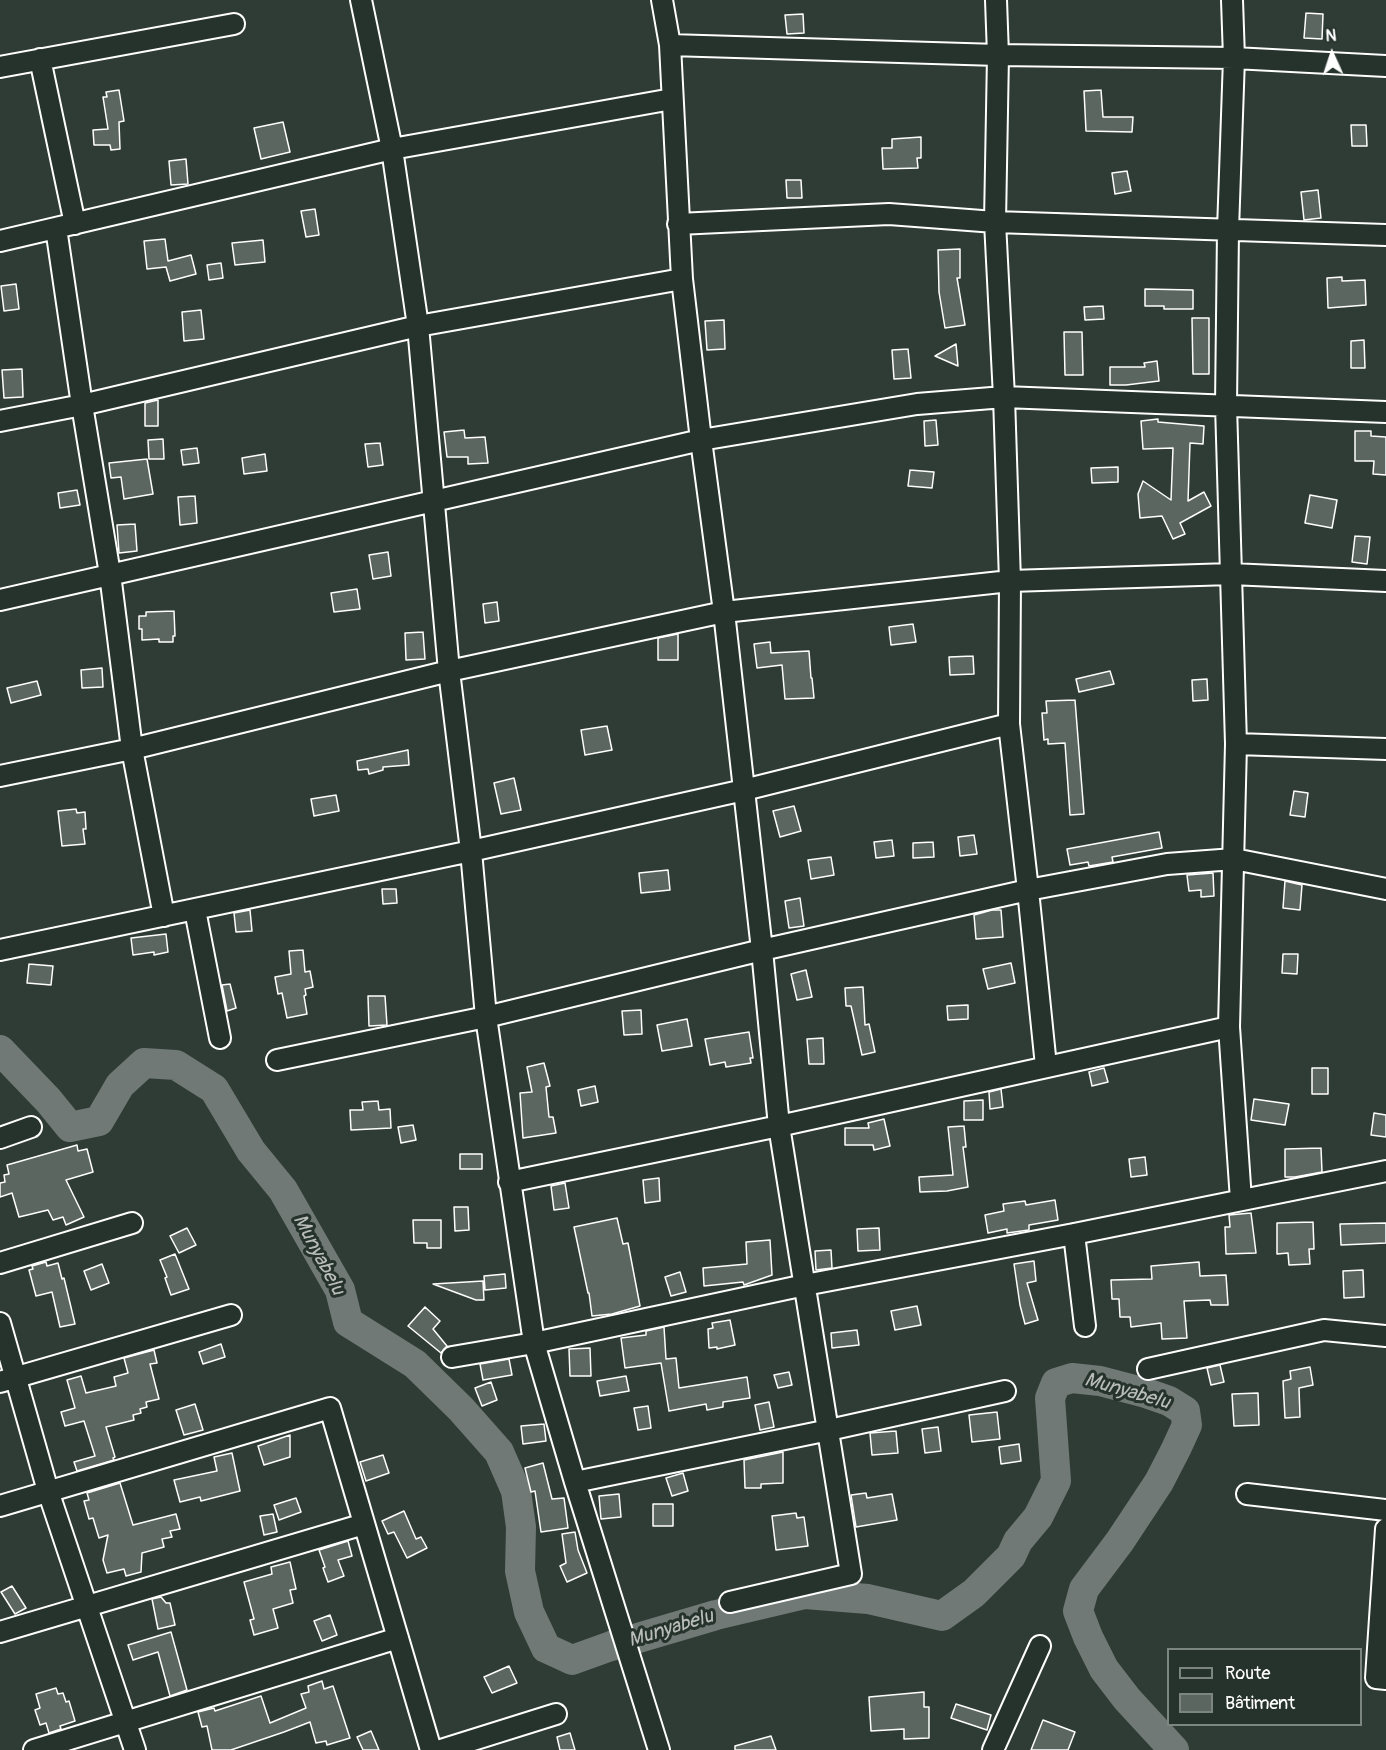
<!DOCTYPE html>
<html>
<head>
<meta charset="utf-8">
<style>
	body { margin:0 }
	#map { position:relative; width:1386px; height:1750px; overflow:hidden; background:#2f3b35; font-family:Pangolin,sans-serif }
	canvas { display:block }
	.legend { position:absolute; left:1167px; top:1648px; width:195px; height:78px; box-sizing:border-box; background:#26332d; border:2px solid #7d8581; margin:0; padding:8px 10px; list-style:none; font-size:18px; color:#fff }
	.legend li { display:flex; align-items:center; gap:12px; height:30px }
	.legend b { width:30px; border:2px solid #7d8581 }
	.north { position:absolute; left:1302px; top:24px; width:60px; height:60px; -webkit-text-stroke:4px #26332d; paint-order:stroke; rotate:357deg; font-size:16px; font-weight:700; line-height:24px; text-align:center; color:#fff }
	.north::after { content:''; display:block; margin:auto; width:21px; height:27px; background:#fff; clip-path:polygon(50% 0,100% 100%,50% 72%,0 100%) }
</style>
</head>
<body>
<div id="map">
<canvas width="1386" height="1750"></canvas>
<ul class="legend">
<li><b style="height:8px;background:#26332d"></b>Route</li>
<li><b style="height:16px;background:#5b6661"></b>Bâtiment</li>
</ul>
<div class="north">N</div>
</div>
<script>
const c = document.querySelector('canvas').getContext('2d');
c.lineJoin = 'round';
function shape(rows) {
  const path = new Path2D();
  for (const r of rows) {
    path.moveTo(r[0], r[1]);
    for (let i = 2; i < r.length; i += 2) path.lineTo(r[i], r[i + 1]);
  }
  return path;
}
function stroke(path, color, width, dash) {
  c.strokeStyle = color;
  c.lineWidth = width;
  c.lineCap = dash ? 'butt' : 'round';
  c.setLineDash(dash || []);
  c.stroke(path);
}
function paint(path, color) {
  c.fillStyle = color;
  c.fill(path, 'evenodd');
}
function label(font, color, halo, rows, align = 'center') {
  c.font = font + ' Pangolin,sans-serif';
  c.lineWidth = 6;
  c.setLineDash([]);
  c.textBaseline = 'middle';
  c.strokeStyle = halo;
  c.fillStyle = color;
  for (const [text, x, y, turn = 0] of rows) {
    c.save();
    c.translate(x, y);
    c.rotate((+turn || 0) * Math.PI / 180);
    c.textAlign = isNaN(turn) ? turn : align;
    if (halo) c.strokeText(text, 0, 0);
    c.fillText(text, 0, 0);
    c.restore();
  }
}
const river = shape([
	[0,1050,48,1100,70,1127,99,1121,120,1085,144,1063,176,1065,214,1089,251,1151,283,1190,340,1290,348,1322,415,1364,461,1409,499,1452,516,1491,521,1527,520,1571,529,1612,546,1648,572,1660,611,1646,716,1615,805,1594,868,1599,942,1616,974,1593,1011,1556,1018,1541,1038,1517,1056,1481,1050,1398,1056,1383,1072,1378,1100,1381,1146,1393,1169,1401,1185,1411,1187,1425,1176,1449,1159,1482,1120,1541,1084,1589,1078,1611,1088,1637,1104,1669,1127,1699,1174,1750]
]);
const building = shape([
	[1306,13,1323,14,1322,39,1304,38,1306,13],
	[803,14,804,33,787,34,785,15,803,14],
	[119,90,124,121,119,122,120,149,111,150,110,145,94,145,93,130,108,129,103,97,107,97,106,92,119,90],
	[1101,90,1103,117,1133,117,1132,132,1086,131,1084,91,1101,90],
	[283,122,290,152,261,159,254,128,283,122],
	[1351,125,1366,125,1367,146,1352,146,1351,125],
	[921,137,921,158,917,158,918,168,883,169,882,148,892,148,892,139,921,137],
	[186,159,188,184,171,185,169,161,186,159],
	[1127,171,1131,191,1115,194,1112,173,1127,171],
	[786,180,801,180,802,198,787,198,786,180],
	[1318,190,1321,218,1304,220,1301,192,1318,190],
	[315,209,319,235,306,237,301,211,315,209],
	[165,239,168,261,191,255,196,274,170,281,166,267,147,269,144,241,165,239],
	[263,240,265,262,235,265,232,243,263,240],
	[960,249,960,278,957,278,965,325,945,328,939,292,938,250,960,249],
	[221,263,223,278,209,280,207,265,221,263],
	[1342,277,1342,281,1365,280,1366,305,1328,308,1327,278,1342,277],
	[16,284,19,309,4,311,1,286,16,284],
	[1145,289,1193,290,1193,309,1164,309,1164,306,1145,306,1145,289],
	[1103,306,1104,319,1085,320,1084,307,1103,306],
	[201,310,204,339,184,341,182,312,201,310],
	[1192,318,1209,318,1209,374,1193,374,1192,318],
	[724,320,725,349,707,350,705,321,724,320],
	[1064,332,1082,332,1083,375,1065,375,1064,332],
	[1364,340,1365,368,1351,368,1351,341,1364,340],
	[956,344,958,366,935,356,956,344],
	[908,349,911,378,894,379,892,350,908,349],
	[1157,361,1159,381,1126,385,1110,385,1110,367,1145,367,1144,363,1157,361],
	[22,369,23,397,4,398,2,370,22,369],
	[158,400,158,426,145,426,145,403,158,400],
	[1158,419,1158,422,1204,426,1203,444,1190,443,1188,501,1204,492,1211,506,1180,523,1185,534,1173,539,1162,516,1140,518,1138,494,1143,481,1171,500,1173,448,1143,449,1141,421,1158,419],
	[936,420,938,445,925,446,924,421,936,420],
	[464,430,465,438,485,437,488,463,468,464,468,457,447,457,444,432,464,430],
	[1355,431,1371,431,1371,436,1386,437,1386,475,1373,474,1374,461,1355,461,1355,431],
	[163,439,164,459,149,459,148,440,163,439],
	[380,443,383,465,368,467,365,444,380,443],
	[197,448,199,463,183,465,181,450,197,448],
	[265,454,267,471,244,474,242,458,265,454],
	[147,459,153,494,124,499,121,477,111,478,109,463,147,459],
	[1118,467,1118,482,1092,483,1091,468,1118,467],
	[910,470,934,472,932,488,908,486,910,470],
	[77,490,80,505,60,508,58,493,77,490],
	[1310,495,1337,500,1332,528,1305,523,1310,495],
	[195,496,197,523,180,525,178,497,195,496],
	[135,524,137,551,119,553,117,525,135,524],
	[1355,536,1370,537,1367,564,1352,562,1355,536],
	[388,552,391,576,373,579,369,555,388,552],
	[357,589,360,609,334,612,331,593,357,589],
	[497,602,499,621,485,623,483,604,497,602],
	[174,611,175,636,173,636,173,642,159,642,159,639,142,640,142,629,139,629,139,616,146,616,146,612,174,611],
	[913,624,916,642,891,645,889,627,913,624],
	[423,632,425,659,406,660,405,633,423,632],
	[678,634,678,660,658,660,658,638,678,634],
	[770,642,771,653,809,651,811,678,812,678,814,698,785,699,782,665,757,668,754,644,770,642],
	[973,656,974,674,950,675,949,657,973,656],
	[102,668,103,687,82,688,81,670,102,668],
	[1110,671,1114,684,1079,692,1076,679,1110,671],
	[1207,679,1208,700,1193,701,1192,680,1207,679],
	[37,681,41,695,11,703,7,688,37,681],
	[1075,700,1084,814,1070,815,1065,743,1048,744,1048,739,1044,740,1042,713,1047,713,1046,701,1075,700],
	[607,726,612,750,585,755,581,730,607,726],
	[408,750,409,765,383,767,383,770,369,774,368,769,358,770,357,761,408,750],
	[514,778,521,810,501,814,494,783,514,778],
	[1294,791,1308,793,1305,817,1290,815,1294,791],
	[336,795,339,811,314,816,311,799,336,795],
	[794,806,801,831,780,837,773,811,794,806],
	[76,809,77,813,85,812,86,829,83,829,85,844,62,846,58,811,76,809],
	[1159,832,1162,848,1112,857,1113,862,1089,866,1088,862,1070,865,1067,849,1159,832],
	[974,835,977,854,960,856,958,837,974,835],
	[892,840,894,856,876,858,874,842,892,840],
	[933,842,934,857,913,858,913,843,933,842],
	[831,857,834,875,811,879,808,860,831,857],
	[668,870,670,890,641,893,639,873,668,870],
	[1213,873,1214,896,1201,897,1201,890,1189,891,1187,875,1213,873],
	[1285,881,1302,885,1300,910,1283,908,1285,881],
	[382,889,396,889,397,903,383,904,382,889],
	[800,898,804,926,789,928,785,901,800,898],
	[250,910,252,931,236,932,234,913,250,910],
	[992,910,1001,910,1003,937,976,939,974,915,992,910],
	[166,934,168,952,154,955,154,952,133,955,131,938,166,934],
	[303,950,305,972,310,971,313,987,305,989,306,995,304,996,307,1014,287,1018,282,993,278,994,275,977,291,974,289,951,303,950],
	[1283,954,1298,954,1297,974,1282,973,1283,954],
	[1011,963,1015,983,988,989,983,969,1011,963],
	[29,964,53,966,51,985,27,983,29,964],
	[806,970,812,997,797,1000,791,974,806,970],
	[230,984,236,1008,227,1011,222,985,230,984],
	[863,987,865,1025,869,1024,875,1052,862,1055,851,1006,846,1006,845,988,863,987],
	[368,996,385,996,387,1025,369,1026,368,996],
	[968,1005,968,1019,948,1020,947,1006,968,1005],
	[641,1010,642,1034,624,1035,622,1011,641,1010],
	[687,1019,692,1046,662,1051,657,1025,687,1019],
	[749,1032,753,1058,750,1058,751,1063,726,1067,725,1062,710,1065,705,1039,749,1032],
	[823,1038,824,1064,809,1064,807,1039,823,1038],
	[544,1063,550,1086,546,1087,549,1117,553,1117,556,1133,523,1138,520,1093,532,1092,527,1067,544,1063],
	[1104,1068,1108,1082,1092,1086,1089,1072,1104,1068],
	[1312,1068,1328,1068,1328,1094,1312,1094,1312,1068],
	[595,1086,598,1102,581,1106,578,1090,595,1086],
	[1001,1089,1003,1107,990,1109,989,1092,1001,1089],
	[1254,1099,1289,1104,1285,1125,1251,1120,1254,1099],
	[983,1100,983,1120,964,1120,964,1101,983,1100],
	[378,1101,379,1110,390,1109,391,1128,351,1130,350,1110,363,1110,362,1102,378,1101],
	[1374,1113,1386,1115,1386,1137,1371,1135,1374,1113],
	[884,1119,890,1146,874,1150,873,1145,845,1145,845,1128,869,1128,868,1123,884,1119],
	[413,1125,416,1140,401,1143,398,1127,413,1125],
	[964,1126,966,1147,963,1147,968,1187,947,1191,920,1192,919,1177,953,1175,948,1127,964,1126],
	[77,1145,78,1151,87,1149,93,1172,66,1180,84,1217,66,1225,63,1217,53,1220,48,1210,19,1217,12,1193,0,1197,0,1183,5,1182,4,1175,9,1174,7,1165,77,1145],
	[1321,1148,1322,1172,1295,1177,1285,1177,1285,1149,1321,1148],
	[460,1154,482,1154,482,1169,460,1169,460,1154],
	[1145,1157,1147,1175,1131,1177,1129,1159,1145,1157],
	[659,1178,660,1201,645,1203,643,1180,659,1178],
	[565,1183,569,1208,554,1210,551,1186,565,1183],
	[1055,1200,1058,1220,1029,1225,1029,1230,1007,1233,1007,1229,988,1233,985,1215,1004,1211,1003,1204,1025,1201,1026,1205,1055,1200],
	[454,1207,468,1207,469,1230,455,1231,454,1207],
	[1251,1213,1256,1253,1226,1254,1225,1227,1230,1227,1229,1215,1251,1213],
	[617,1218,623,1244,628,1243,640,1306,612,1314,592,1316,589,1293,588,1293,574,1227,617,1218],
	[413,1220,441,1220,441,1248,427,1248,427,1243,414,1243,413,1220],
	[1313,1222,1314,1249,1309,1249,1310,1264,1289,1265,1288,1253,1277,1254,1277,1223,1313,1222],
	[1386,1223,1386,1243,1341,1245,1340,1224,1386,1223],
	[187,1228,196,1245,179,1253,170,1236,187,1228],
	[879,1228,880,1250,858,1251,857,1229,879,1228],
	[770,1240,772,1275,744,1285,743,1282,704,1286,703,1268,747,1264,746,1242,770,1240],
	[831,1250,832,1268,816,1270,815,1251,831,1250],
	[175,1254,189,1289,171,1295,165,1278,167,1277,160,1260,175,1254],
	[1034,1261,1036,1281,1027,1283,1038,1320,1025,1324,1020,1305,1014,1264,1034,1261],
	[46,1262,47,1266,58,1263,62,1279,64,1278,75,1324,60,1327,52,1292,36,1296,29,1270,33,1269,32,1266,46,1262],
	[1199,1262,1200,1276,1226,1275,1228,1305,1211,1305,1210,1300,1184,1301,1187,1338,1162,1339,1161,1323,1131,1327,1130,1317,1120,1317,1119,1299,1112,1299,1111,1280,1152,1279,1151,1266,1199,1262],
	[102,1264,109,1283,91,1290,84,1271,102,1264],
	[1363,1270,1364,1297,1344,1298,1343,1271,1363,1270],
	[680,1272,686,1292,671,1296,665,1277,680,1272],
	[505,1274,506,1288,485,1290,484,1276,505,1274],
	[483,1281,484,1300,476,1300,433,1284,483,1281],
	[917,1306,921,1325,895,1330,891,1311,917,1306],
	[425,1307,440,1321,433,1329,447,1346,441,1353,408,1326,425,1307],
	[730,1320,735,1345,717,1349,717,1347,709,1348,708,1329,713,1328,712,1323,730,1320],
	[664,1327,666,1359,676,1358,679,1388,747,1377,750,1398,723,1402,723,1407,707,1410,706,1404,669,1411,661,1363,625,1368,621,1338,646,1335,646,1331,664,1327],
	[857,1330,859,1345,832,1348,831,1333,857,1330],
	[221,1344,225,1357,203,1364,199,1352,221,1344],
	[590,1348,591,1376,570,1376,569,1349,590,1348],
	[154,1350,157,1363,150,1364,159,1399,146,1402,147,1407,140,1409,141,1413,133,1415,134,1420,106,1427,115,1457,113,1458,114,1460,77,1471,74,1462,95,1456,84,1421,65,1426,61,1412,75,1408,67,1380,81,1376,86,1393,116,1386,114,1377,128,1373,124,1358,154,1350],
	[509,1359,512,1375,483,1380,480,1364,509,1359],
	[1220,1365,1224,1382,1211,1385,1207,1368,1220,1365],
	[1310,1367,1313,1385,1299,1388,1300,1417,1285,1418,1283,1381,1291,1379,1290,1371,1310,1367],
	[789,1372,792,1385,778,1388,774,1375,789,1372],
	[626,1376,629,1391,600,1396,597,1381,626,1376],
	[491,1382,497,1400,482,1406,475,1388,491,1382],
	[1258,1393,1259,1425,1234,1426,1232,1394,1258,1393],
	[769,1402,774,1427,760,1430,755,1405,769,1402],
	[195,1404,203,1430,184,1435,176,1410,195,1404],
	[648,1406,651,1428,638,1430,634,1408,648,1406],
	[997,1412,1000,1439,972,1442,969,1415,997,1412],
	[544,1424,546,1441,523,1444,521,1426,544,1424],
	[938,1427,941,1451,925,1453,922,1429,938,1427],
	[896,1431,898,1453,872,1455,870,1433,896,1431],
	[290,1435,290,1457,264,1465,258,1446,290,1435],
	[1019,1444,1021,1461,1001,1464,999,1447,1019,1444],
	[783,1452,783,1483,761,1484,761,1488,745,1488,744,1460,783,1452],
	[232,1453,240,1491,201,1501,200,1497,180,1502,174,1480,217,1471,214,1457,232,1453],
	[383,1455,389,1473,366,1481,360,1462,383,1455],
	[543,1463,552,1499,564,1498,568,1528,541,1532,535,1491,531,1492,525,1468,543,1463],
	[683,1473,688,1491,672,1496,666,1478,683,1473],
	[120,1483,133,1525,176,1514,180,1529,170,1531,172,1537,162,1539,164,1547,142,1553,141,1572,126,1576,124,1569,107,1573,103,1560,108,1535,99,1538,93,1518,89,1519,84,1501,89,1500,87,1493,120,1483],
	[866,1493,867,1498,892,1494,897,1520,856,1527,851,1495,866,1493],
	[619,1494,621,1517,601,1519,599,1496,619,1494],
	[296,1498,301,1512,279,1520,274,1505,296,1498],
	[653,1504,673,1504,673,1526,653,1526,653,1504],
	[404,1511,416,1539,421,1537,427,1548,407,1558,394,1532,388,1534,382,1521,404,1511],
	[796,1513,797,1518,804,1517,808,1546,776,1550,772,1516,796,1513],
	[273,1514,277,1532,264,1535,260,1516,273,1514],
	[575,1532,578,1550,587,1573,567,1582,560,1566,566,1563,562,1534,575,1532],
	[348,1541,352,1556,338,1560,344,1576,328,1582,323,1568,325,1567,319,1550,348,1541],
	[290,1562,296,1589,290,1590,293,1603,273,1609,278,1628,254,1635,250,1620,254,1619,244,1582,272,1574,271,1567,290,1562],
	[12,1586,26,1608,15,1614,1,1592,12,1586],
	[161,1597,166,1603,170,1603,175,1625,158,1629,152,1599,161,1597],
	[330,1615,337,1635,322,1641,314,1621,330,1615],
	[171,1632,187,1690,170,1696,158,1652,133,1660,128,1645,171,1632],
	[509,1666,517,1683,492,1693,484,1677,509,1666],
	[322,1681,324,1689,333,1686,350,1738,327,1745,326,1741,316,1743,310,1722,284,1732,231,1750,212,1750,207,1726,202,1727,198,1712,214,1708,215,1711,261,1696,270,1723,306,1708,301,1694,309,1692,308,1686,322,1681],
	[56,1688,58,1694,63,1693,66,1702,69,1701,75,1721,60,1726,61,1729,49,1733,46,1723,40,1725,35,1710,40,1708,36,1694,56,1688],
	[924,1692,924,1707,929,1707,929,1738,904,1739,904,1729,871,1731,869,1697,924,1692],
	[956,1704,991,1715,987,1730,951,1718,956,1704],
	[1043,1720,1075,1732,1068,1750,1031,1750,1043,1720],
	[371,1731,379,1750,363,1750,357,1737,371,1731],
	[570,1733,575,1750,560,1750,557,1737,570,1733],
	[771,1736,776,1750,735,1750,735,1746,771,1736]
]);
const street = shape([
	[361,0,392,149,418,326,449,671,471,851,486,1017,534,1343,575,1482,659,1750],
	[662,0,670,45,682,279,701,440,724,612,762,950,779,1126,851,1574,730,1602],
	[996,0,998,55,995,222,1004,397,1010,581,1009,724,1028,890,1046,1066],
	[1232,0,1234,58,1228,230,1226,405,1236,744,1229,1027,1241,1200],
	[670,45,998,55,1234,58,1386,66],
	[40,59,75,224],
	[0,67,234,24],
	[678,224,889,214,995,222,1386,235],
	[56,228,82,405,110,574,132,749,164,916],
	[0,241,392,149,672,99],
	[0,421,82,405,418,326,682,279],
	[0,600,701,440,917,404,1004,397,1386,412],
	[1236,744,1386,749],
	[0,776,132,749,449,671,724,612,1010,581,1231,574,1386,581],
	[195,910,220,1038],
	[0,950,471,851,744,790,1009,724],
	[277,1060,486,1017,762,950,1028,890,1167,864,1234,859,1386,889],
	[0,1138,31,1127],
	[509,1182,779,1126,1229,1027],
	[1074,1234,1085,1326],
	[0,1263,132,1223],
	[0,1323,48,1491,135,1750],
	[452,1357,534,1343,805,1285,1074,1234,1386,1171],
	[1148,1369,1324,1330,1386,1336],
	[0,1382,231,1315],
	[575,1482,829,1430,1005,1391],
	[1247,1494,1386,1510],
	[0,1506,330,1408,431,1750],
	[1386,1529,1376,1678,1386,1679],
	[0,1632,364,1524],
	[34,1750,398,1638],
	[441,1750,556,1714],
	[993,1750,1040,1646]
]);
const waterNames = [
	["Munyabelu",318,1255,62],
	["Munyabelu",1127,1392,16],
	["Munyabelu",671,1629,-17]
];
stroke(river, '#707975', 30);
paint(building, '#5b6661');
stroke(building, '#fff', 1.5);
stroke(street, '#fff', 24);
stroke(street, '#26332d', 20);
label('italic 20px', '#b8bcba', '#26332d', waterNames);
</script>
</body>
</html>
